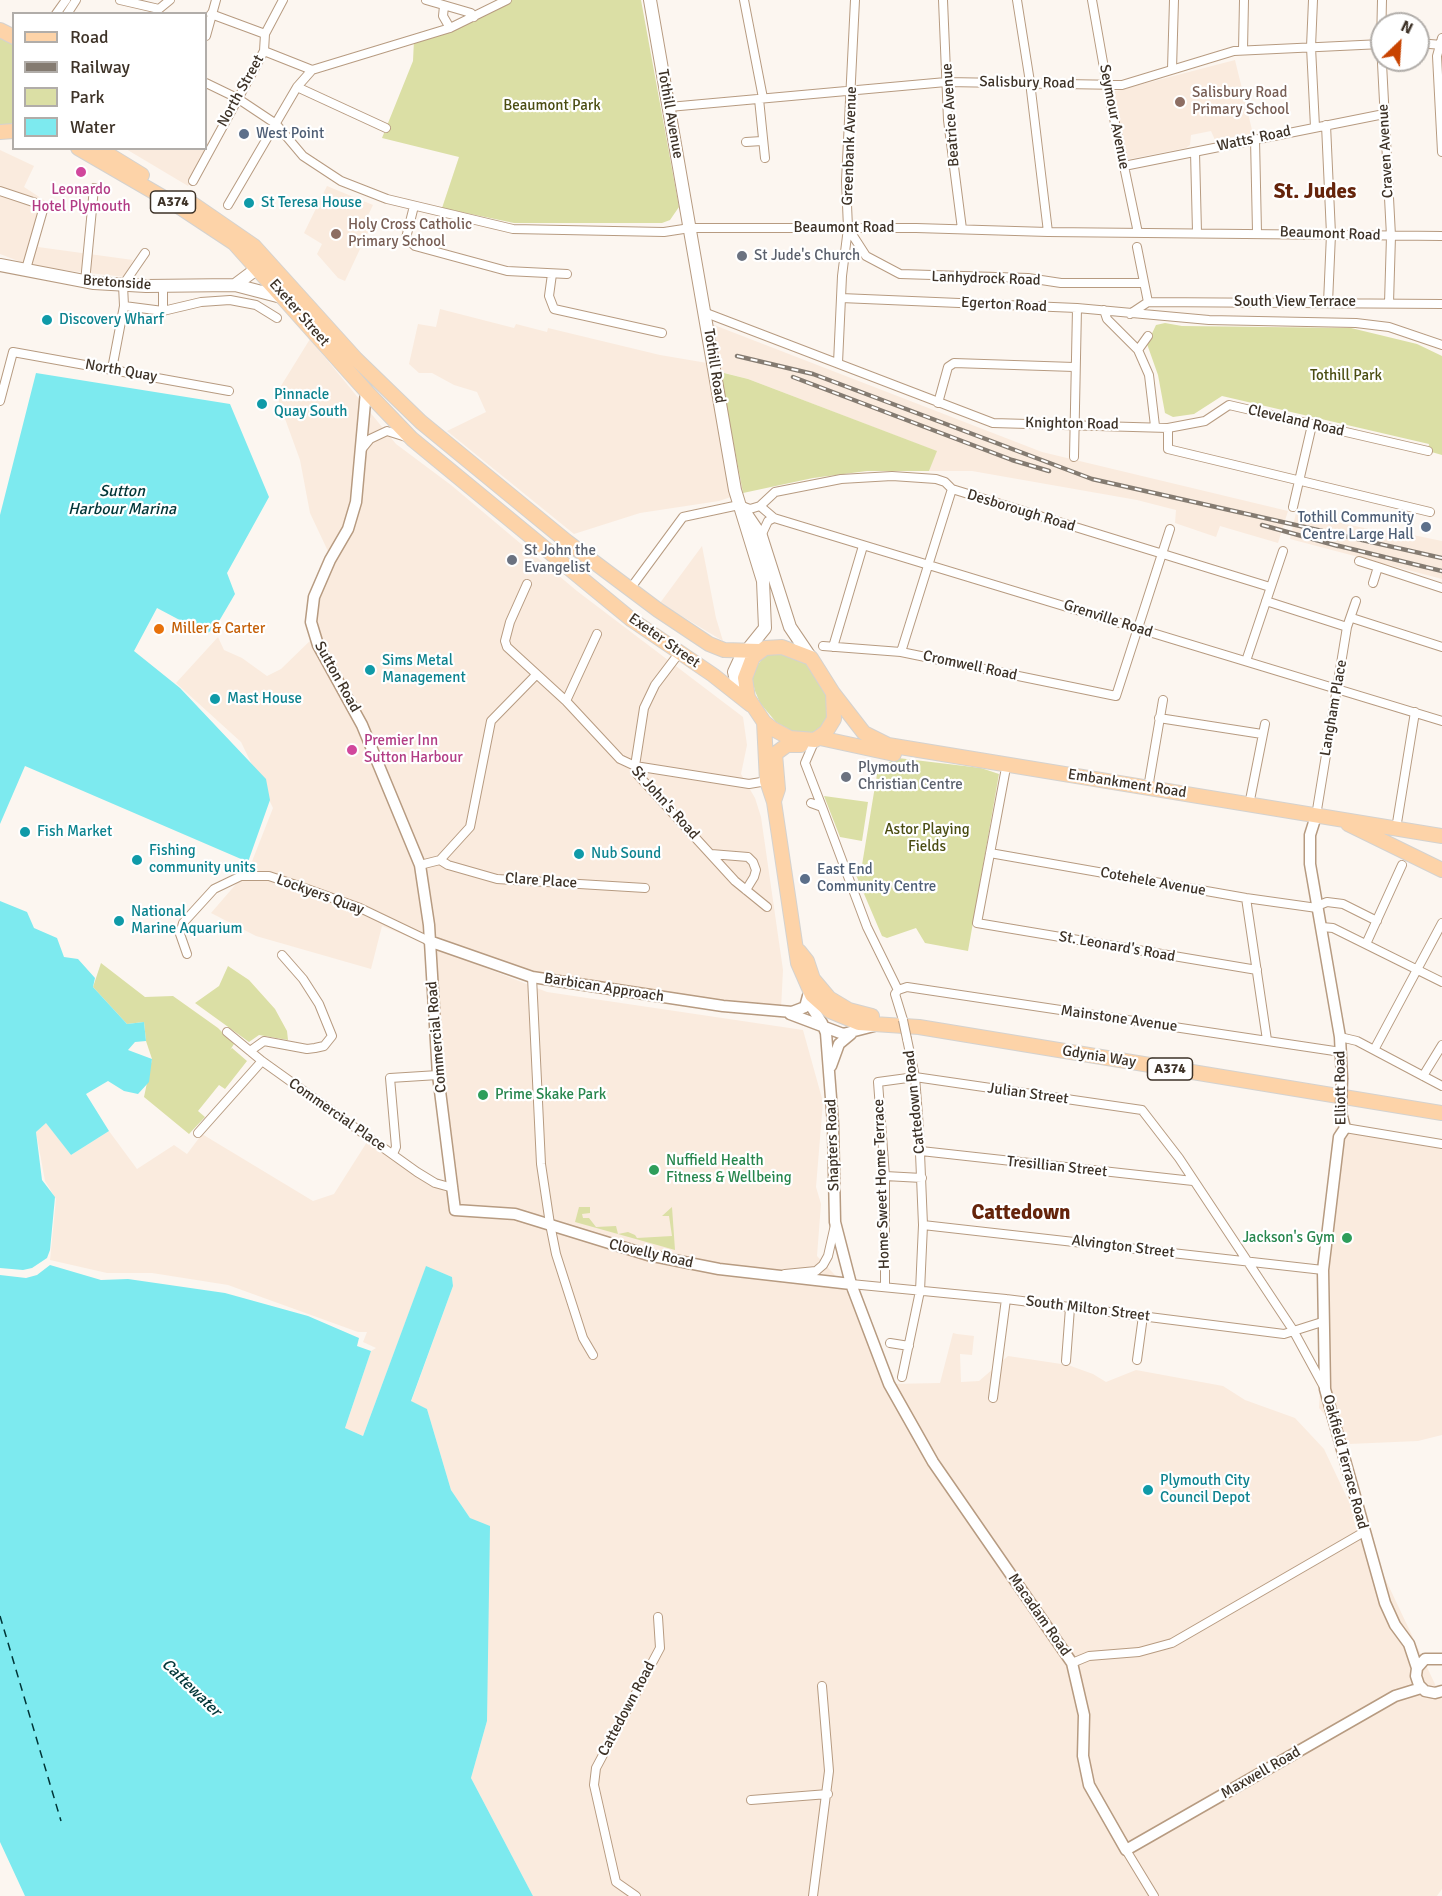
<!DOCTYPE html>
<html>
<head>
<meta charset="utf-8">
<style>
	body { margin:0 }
	#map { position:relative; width:1442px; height:1896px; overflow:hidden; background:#fcf6f0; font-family:Signika,sans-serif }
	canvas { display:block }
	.legend { position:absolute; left:12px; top:12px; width:195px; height:138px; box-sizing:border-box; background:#fff; border:2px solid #b1ada9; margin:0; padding:8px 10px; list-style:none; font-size:18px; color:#3d3227 }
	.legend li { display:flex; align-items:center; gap:12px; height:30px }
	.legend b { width:30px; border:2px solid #b1ada9 }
	.north { position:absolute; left:1370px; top:12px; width:60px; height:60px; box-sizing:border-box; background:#fff; border:2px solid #b1ada9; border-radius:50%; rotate:25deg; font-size:16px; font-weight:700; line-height:24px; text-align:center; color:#3d3227 }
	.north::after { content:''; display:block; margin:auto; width:21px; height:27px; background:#c84300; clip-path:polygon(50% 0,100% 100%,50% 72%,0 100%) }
</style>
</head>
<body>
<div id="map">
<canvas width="1442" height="1896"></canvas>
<ul class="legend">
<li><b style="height:8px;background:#fdd3a8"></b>Road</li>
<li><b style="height:8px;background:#847b71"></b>Railway</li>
<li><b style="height:16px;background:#dbdfa5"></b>Park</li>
<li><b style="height:16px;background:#7deaef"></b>Water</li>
</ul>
<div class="north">N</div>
</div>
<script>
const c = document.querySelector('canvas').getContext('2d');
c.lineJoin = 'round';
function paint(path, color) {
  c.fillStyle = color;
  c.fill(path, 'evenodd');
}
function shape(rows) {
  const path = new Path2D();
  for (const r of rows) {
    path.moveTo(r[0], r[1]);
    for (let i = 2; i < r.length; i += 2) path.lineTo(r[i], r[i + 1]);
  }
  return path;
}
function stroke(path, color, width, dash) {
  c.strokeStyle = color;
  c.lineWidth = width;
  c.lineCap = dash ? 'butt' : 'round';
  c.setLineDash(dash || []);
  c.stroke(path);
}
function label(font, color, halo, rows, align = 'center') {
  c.font = font + ' Signika,sans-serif';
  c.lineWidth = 4.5;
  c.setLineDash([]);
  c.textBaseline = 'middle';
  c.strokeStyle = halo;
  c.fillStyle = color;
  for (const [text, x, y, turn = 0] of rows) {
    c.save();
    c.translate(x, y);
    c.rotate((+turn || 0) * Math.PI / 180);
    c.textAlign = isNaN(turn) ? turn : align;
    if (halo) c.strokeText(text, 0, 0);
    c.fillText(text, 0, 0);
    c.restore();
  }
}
const built = shape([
	[1235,60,1253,134,1215,140,1211,131,1191,135,1190,145,1186,148,1125,160,1112,92],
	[206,143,210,145,188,186,126,149,206,148],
	[0,150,34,166,24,187,47,202,38,247,133,260,125,277,34,267,0,254],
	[327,186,373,205,362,228,368,232,345,281,338,278,317,254,322,244,304,233],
	[440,309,514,328,516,324,547,332,548,328,660,355,719,365,714,325,1042,452,1288,511,1278,543,1220,526,1216,537,1175,523,1176,510,1137,500,972,471,929,471,936,451,748,379,721,372,743,493,719,501,640,513,574,534,447,431,486,412,477,392,454,385,432,373,419,373,409,364,418,324,436,327],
	[310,339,396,444,451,485,577,591,743,717,747,745,741,774,755,798,761,817,783,970,781,1009,544,974,430,946,547,992,803,1030,823,1102,816,1187,821,1204,817,1256,849,1290,860,1325,885,1387,889,1384,940,1383,953,1333,957,1334,974,1336,972,1355,960,1354,961,1382,979,1381,1008,1356,1068,1365,1093,1374,1106,1382,1136,1370,1223,1386,1245,1400,1295,1418,1324,1449,1442,1699,1442,1889,1437,1896,533,1896,471,1778,487,1721,470,1518,451,1490,427,1409,411,1402,453,1286,452,1277,426,1267,363,1436,345,1428,371,1351,376,1348,363,1342,367,1332,358,1332,228,1285,152,1273,107,1273,50,1260,56,1199,45,1181,36,1132,46,1122,71,1155,109,1131,137,1169,174,1145,187,1154,202,1134,313,1201,334,1194,367,1142,451,1195,424,943,382,926,371,969,256,936,211,913,249,869,273,808,241,742,176,683,218,637,224,650,242,658,267,676,281,669,318,633,315,617,318,598,334,564,310,513,300,460,276,394],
	[1296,513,1387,533,1408,534,1442,541,1442,579,1290,539],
	[702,546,716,618,723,641,660,603],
	[1335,1128,1442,1149,1442,1435,1418,1441,1349,1444,1319,1408]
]);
const green = shape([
	[511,0,641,0,679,207,670,220,662,223,514,223,442,208,459,157,382,138,413,61,414,40],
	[0,36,14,43,13,123,4,127,0,126],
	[1165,323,1182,326,1351,328,1417,344,1442,356,1442,455,1428,451,1429,444,1222,396,1194,414,1173,417,1165,413,1158,375,1147,344,1156,325],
	[720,372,748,379,937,451,929,471,867,471,813,478,743,493],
	[775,651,806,663,829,700,831,707,823,728,813,735,794,732,776,722,760,703,755,691,752,679,755,669,766,653],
	[898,758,981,768,999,774,968,951,925,943,916,928,887,938,882,936,853,868,862,865,878,768,884,768,885,764],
	[824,796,868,802,862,841,840,837],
	[101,963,145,997,173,996,218,1028,234,1044,230,1050,232,1048,247,1061,225,1089,219,1085,198,1111,205,1117,189,1134,144,1097,152,1059,146,1041,144,1022,127,1024,93,987],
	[228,966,249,980,275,1009,287,1031,288,1040,259,1035,249,1042,195,1003,219,986],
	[579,1207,590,1207,590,1213,582,1214,583,1218,589,1218,596,1227,616,1226,618,1234,628,1232,635,1235,637,1238,672,1236,669,1216,662,1216,672,1207,675,1250,575,1222]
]);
const water = shape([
	[36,373,230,404,269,497,227,573,235,594,215,628,206,634,157,608,134,651,180,688,266,779,270,800,248,862,25,766,0,824,0,515],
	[0,901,27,912,34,928,57,938,64,957,78,959,95,978,93,987,127,1024,144,1022,146,1041,135,1042,128,1050,152,1059,149,1082,138,1094,124,1091,108,1081,86,1094,109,1131,71,1155,46,1123,36,1132,42,1180,55,1197,50,1250,47,1258,32,1268,23,1270,0,1268],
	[50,1265,101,1280,128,1279,225,1293,308,1316,359,1338,357,1346,371,1351,345,1428,363,1436,426,1266,452,1277,453,1286,411,1401,427,1409,451,1490,470,1518,490,1526,487,1721,471,1778,533,1896,25,1896,0,1842,0,1275,26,1278,37,1275]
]);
const ferry = shape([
	[0,1616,61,1821]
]);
const minor = shape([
	[120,0,159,9,170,0],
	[426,0,471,13,474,17],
	[744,0,763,98],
	[943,0,948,120,962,229],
	[1017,0,1030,82,1048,232],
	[1092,0,1107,85,1138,233],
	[1313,0,1311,47,1315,127],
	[1382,0,1381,44,1391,236,1389,303],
	[444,6,443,16,450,28],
	[56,14,66,0],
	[67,14,76,0],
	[211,14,265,34],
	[206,36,216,0],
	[1442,38,1437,56,1442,152],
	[1418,43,1442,45],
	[1243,50,1244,0],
	[264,51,312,70],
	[1172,69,1174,0],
	[206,83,237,98,276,124,303,156,341,181,387,199,513,229,664,232,690,228,916,228,1048,232,1442,236],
	[297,87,386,128],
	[759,99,765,158],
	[669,107,946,82,1122,85,1234,51,1382,44],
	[1326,125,1331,234,1328,303],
	[1255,139,1257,232],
	[746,142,762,141],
	[1195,152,1197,232],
	[1124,166,1384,114],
	[193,181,264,51,265,34,283,0],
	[0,191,36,203,43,210,26,269],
	[228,205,297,87,312,70,450,28,507,0],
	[414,206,406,238,415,246,507,271,567,274],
	[848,228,866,256,900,274,1028,278,1061,283,1142,283],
	[1137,247,1148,302],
	[552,274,549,296,554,309,662,333],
	[85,282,94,188],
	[841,298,1077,308,1209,320,1356,323,1389,327,1442,345],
	[1148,302,1442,304],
	[124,306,163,311,201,302,230,300,256,305,277,318],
	[1104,310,1107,319,1138,350,1149,375,1155,426],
	[163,311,163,285],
	[706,313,993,423,1168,428,1205,421,1229,405,1428,451],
	[1130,314,1148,302],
	[1138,350,1148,336],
	[838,363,842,276,848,228,846,181,855,0],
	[112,369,124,306,123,285,145,253],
	[0,401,13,352,229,391],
	[938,403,948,367,954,363,1074,367],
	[1168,428,1168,449,1430,512],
	[361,450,370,439,387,431,406,437],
	[1074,457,1077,308],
	[760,506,774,518,1442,721],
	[1293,507,1312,425],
	[761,536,768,521,774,518],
	[1359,561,1378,567],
	[1373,583,1378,567,1442,588],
	[527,584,510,622,505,641,507,647,566,701,620,759,635,766,749,784,767,781],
	[630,589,683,517,739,505,750,509,760,506,775,492,841,479,892,476,936,479,945,482,952,489,1270,587],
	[1266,601,1347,627],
	[1352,618,1442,647],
	[823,646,901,652,1116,696,1170,529],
	[833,647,863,546],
	[680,652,655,685,644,708,635,766,637,774,735,881,767,907],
	[901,652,952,489],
	[1246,661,1283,551],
	[566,701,597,634],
	[1159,718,1262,734],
	[815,740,805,763,822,807],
	[1005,773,977,923,1257,970],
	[1148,788,1163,700],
	[811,803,822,807,867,927,898,990,895,994,903,1020],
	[1249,805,1265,724],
	[1316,816,1347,627,1356,601],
	[1396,829,1415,712],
	[990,853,1246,898,1317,908],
	[711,854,748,857,753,862,756,870,754,877,746,890],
	[440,860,448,865,497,879,645,888],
	[420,865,440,860,470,827,491,721,536,675],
	[1246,898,1267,1040],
	[1317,906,1327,902,1343,904,1377,921],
	[1322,927,1333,928,1442,982],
	[1366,944,1402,865],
	[187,954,180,934,183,923,214,889,241,876,269,876,296,885,360,908,429,941],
	[532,977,541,1164,550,1224,556,1254,583,1338,593,1355],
	[898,990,907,987,1341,1052],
	[227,1032,262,1061,417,1172,435,1183,453,1188],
	[1340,1037,1357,1041,1442,1086],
	[1374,1050,1442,923],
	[250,1051,264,1041,307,1049,315,1048,324,1046,332,1036,319,1004,303,979,282,955],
	[1423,1076,1442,1045],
	[1345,1128,1442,1144],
	[198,1133,262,1061],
	[921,1151,1193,1181],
	[393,1154,396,1147,390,1078,438,1075],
	[885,1176,922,1178],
	[923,1225,1323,1270],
	[785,1274,816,1271,823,1265,828,1256,835,1225],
	[851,1284,1006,1299,1284,1334,1322,1322],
	[885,1287,885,1176,878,1082,915,1077,1142,1110,1179,1158,1293,1330,1324,1387],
	[890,1343,909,1346],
	[1137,1360,1143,1316],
	[1066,1361,1070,1308],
	[902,1377,920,1291,923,1225,919,1129,915,1077,907,1039],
	[993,1398,1006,1299],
	[1072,1663,1089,1656,1139,1652,1172,1643,1364,1532],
	[751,1800,828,1794],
	[1126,1850,1154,1896],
	[636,1896,616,1882,594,1785,596,1768,660,1648,658,1617],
	[813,1896,829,1771,822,1686]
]);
const tertiary = shape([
	[366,391,356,502,348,529,330,560,314,597,311,622,318,645,362,725,420,865,429,925,438,1075,455,1210,515,1214,648,1255,719,1269,851,1284],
	[1316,816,1310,835,1310,864,1340,1037,1342,1078],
	[429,941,532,977,723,1006,792,1012,805,1007,808,996],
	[808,1002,822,1023,826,1033,833,1124,835,1222,851,1284,889,1384,933,1462,1072,1663,1084,1715,1083,1756,1089,1785,1126,1850,1395,1696,1421,1688],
	[790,1014,843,1034,874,1026],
	[831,1066,839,1044,851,1034],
	[1341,1113,1345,1128,1339,1137,1323,1270,1325,1389,1385,1603,1395,1625,1409,1644,1417,1668],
	[1442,1659,1425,1659,1417,1668,1416,1676,1419,1685,1425,1691,1435,1693,1442,1691]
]);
const secondary = shape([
	[650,0,735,490,763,581,765,628,740,659,734,672,737,685,748,698],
	[0,265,94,283,146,286,235,285,285,298],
	[235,285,263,264],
	[742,508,761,536,790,627,811,658]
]);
const primary = shape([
	[0,30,14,37],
	[0,132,14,131],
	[78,148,178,206,234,243,366,391,412,439,632,620,713,675,751,705],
	[98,148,142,175],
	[193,204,254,246,356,359,421,422,566,541,658,610,709,644,724,650,759,651],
	[782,647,811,658,833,693,834,719,826,732,815,740,790,738,773,729,764,722,748,698,745,678,753,657,765,648,782,647],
	[833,693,864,733,888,745,1442,836],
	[764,722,767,781,774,802,798,963,812,995,830,1011,859,1023,919,1027,1442,1113],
	[820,738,894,754],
	[774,801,778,789,775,754,787,745,801,745],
	[1348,824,1442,870],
	[799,951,807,961,813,979,829,998,849,1010,872,1016]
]);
const rail = shape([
	[737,356,813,374,1092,479,1442,558],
	[793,377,1012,460,1049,471],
	[1262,525,1338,546],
	[1331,544,1442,571]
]);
const minorBridge = shape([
	[903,1020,907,1039]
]);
const tertiaryBridge = shape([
	[1341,1113,1342,1078]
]);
const markers = [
	[1180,102,6,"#8d6e63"],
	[244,134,6,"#5c6f8a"],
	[81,172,6,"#d1479c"],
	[249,203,6,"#0f9aa8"],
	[336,234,6,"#8d6e63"],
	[742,256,6,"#6b7280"],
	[47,320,6,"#0f9aa8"],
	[262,404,6,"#0f9aa8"],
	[1426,527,6,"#5c6f8a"],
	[512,560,6,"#6b7280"],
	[159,629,6,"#e8710a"],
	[370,670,6,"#0f9aa8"],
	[215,699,6,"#0f9aa8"],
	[352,750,6,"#d1479c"],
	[846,777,6,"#6b7280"],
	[25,832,6,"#0f9aa8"],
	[579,854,6,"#0f9aa8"],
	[137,860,6,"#0f9aa8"],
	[805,879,6,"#5c6f8a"],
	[119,921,6,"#0f9aa8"],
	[483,1095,6,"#2e9e5b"],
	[654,1170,6,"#2e9e5b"],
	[1347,1238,6,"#2e9e5b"],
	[1148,1490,6,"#0f9aa8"]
];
const shields = [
	[173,202,45],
	[1170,1069,45]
];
const shieldNames = [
	["A374",173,202],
	["A374",1170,1069]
];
const streetNames = [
	["Salisbury Road",1027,83,1],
	["North Street",241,91,-61],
	["Tothill Avenue",670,114,80],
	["Beatrice Avenue",951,115,-94],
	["Seymour Avenue",1114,117,79],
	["Watts' Road",1254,139,-12],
	["Greenbank Avenue",850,146,-88],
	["Craven Avenue",1386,151,-93],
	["Beaumont Road",844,228],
	["Beaumont Road",1330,234,2],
	["Lanhydrock Road",986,279,2],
	["Bretonside",117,283,4],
	["South View Terrace",1295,302],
	["Egerton Road",1004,305,3],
	["Exeter Street",299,313,49],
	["Tothill Road",714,366,81],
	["North Quay",121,371,10],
	["Cleveland Road",1296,421,13],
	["Knighton Road",1072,424,1],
	["Desborough Road",1021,511,17],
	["Grenville Road",1108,619,18],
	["Exeter Street",664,641,35],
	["Cromwell Road",970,666,12],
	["Sutton Road",337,677,61],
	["Langham Place",1334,708,-80],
	["Embankment Road",1127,784,9],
	["St John's Road",665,803,48],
	["Clare Place",541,881,4],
	["Cotehele Avenue",1153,882,10],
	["Lockyers Quay",320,895,20],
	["St. Leonard's Road",1117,947,10],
	["Barbican Approach",604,988,9],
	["Mainstone Avenue",1119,1019,8],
	["Commercial Road",437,1037,-95],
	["Gdynia Way",1099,1057,9],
	["Elliott Road",1341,1088,-91],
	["Julian Street",1028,1094,8],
	["Cattedown Road",915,1102,-96],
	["Commercial Place",337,1115,35],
	["Shapters Road",833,1145,-92],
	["Tresillian Street",1057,1167,6],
	["Home Sweet Home Terrace",882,1184,-92],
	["Alvington Street",1123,1247,7],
	["Clovelly Road",651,1254,13],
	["South Milton Street",1088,1309,7],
	["Oakfield Terrace Road",1345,1462,75],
	["Macadam Road",1039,1615,55],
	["Cattedown Road",627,1709,-62],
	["Maxwell Road",1261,1773,-30]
];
const educationNames = [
	["Salisbury Road",1192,93],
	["Primary School",1192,110],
	["Holy Cross Catholic",348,225],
	["Primary School",348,242]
];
const parkNames = [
	["Beaumont Park",552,106],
	["Tothill Park",1346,376],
	["Astor Playing",927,830],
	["Fields",927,847]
];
const serviceNames = [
	["West Point",256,134],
	["Tothill Community",1414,518,"right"],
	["Centre Large Hall",1414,535,"right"],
	["East End",817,870],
	["Community Centre",817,887]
];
const hotelNames = [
	["Leonardo",81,190],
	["Hotel Plymouth",81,207],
	["Premier Inn",364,741,"left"],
	["Sutton Harbour",364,758,"left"]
];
const cultureNames = [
	["St Teresa House",261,203],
	["Discovery Wharf",59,320],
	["Pinnacle",274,395],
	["Quay South",274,412],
	["Sims Metal",382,661],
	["Management",382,678],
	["Mast House",227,699],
	["Fish Market",37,832],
	["Fishing",149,851],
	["community units",149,868],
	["Nub Sound",591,854],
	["National",131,912],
	["Marine Aquarium",131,929],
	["Plymouth City",1160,1481],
	["Council Depot",1160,1498]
];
const worshipNames = [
	["St Jude's Church",754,256],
	["St John the",524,551],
	["Evangelist",524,568],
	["Plymouth",858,768],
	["Christian Centre",858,785]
];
const foodNames = [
	["Miller & Carter",171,629]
];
const leisureNames = [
	["Prime Skake Park",495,1095],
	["Nuffield Health",666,1161],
	["Fitness & Wellbeing",666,1178],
	["Jackson's Gym",1335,1238,"right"]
];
const waterNames = [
	["Sutton",122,492],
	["Harbour Marina",122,510],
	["Cattewater",191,1688,44]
];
const districtNames = [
	["St. Judes",1315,192],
	["Cattedown",1021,1213]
];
paint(built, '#faebde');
paint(green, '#dbdfa5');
paint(water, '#7deaef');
stroke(ferry, '#003537', 1.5, [8, 6]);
stroke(minor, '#b79b81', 10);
stroke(tertiary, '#b79b81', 13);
stroke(secondary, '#b79b81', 14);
stroke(primary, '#d4d2cf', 16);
stroke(minor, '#fff', 8);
stroke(tertiary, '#fff', 10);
stroke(secondary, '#fff', 12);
stroke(primary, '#fdd3a8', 14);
stroke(rail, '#847b71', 4.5);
stroke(rail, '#fff', 2, [7]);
stroke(minorBridge, '#b79b81', 10, []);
stroke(tertiaryBridge, '#b79b81', 13, []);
stroke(minorBridge, '#fff', 8);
stroke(tertiaryBridge, '#fff', 10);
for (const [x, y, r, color] of markers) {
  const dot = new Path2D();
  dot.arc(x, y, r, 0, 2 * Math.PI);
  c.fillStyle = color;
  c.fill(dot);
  stroke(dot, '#fff', 2);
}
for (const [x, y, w] of shields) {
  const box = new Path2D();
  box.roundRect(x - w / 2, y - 11, w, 22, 4.5);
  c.fillStyle = '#fff';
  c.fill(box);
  stroke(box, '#3d3227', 1.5);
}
label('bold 14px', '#3d3227', null, shieldNames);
label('15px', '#3d3227', '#fff', streetNames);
label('15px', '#785e54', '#fff', educationNames, 'left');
label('15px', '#4b4d12', '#fff', parkNames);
label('15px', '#4e5e75', '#fff', serviceNames, 'left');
label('15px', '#b23c85', '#fff', hotelNames);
label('15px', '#0d838f', '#fff', cultureNames, 'left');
label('15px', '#5b616d', '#fff', worshipNames, 'left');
label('15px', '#c56008', '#fff', foodNames, 'left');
label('15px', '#27864d', '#fff', leisureNames, 'left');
label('italic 16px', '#003537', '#fff', waterNames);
label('bold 21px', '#65240b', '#fff', districtNames);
</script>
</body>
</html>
